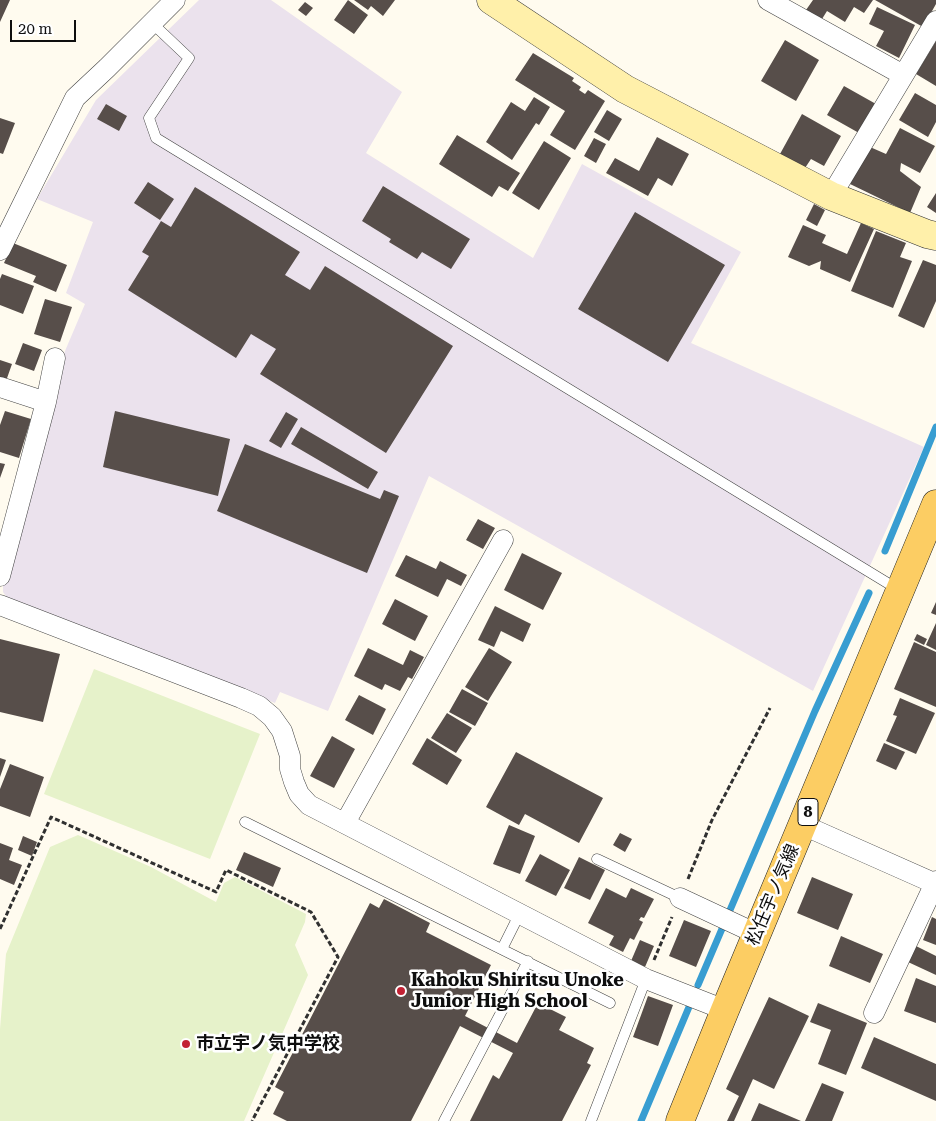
<!DOCTYPE html>
<html>
<head>
<meta charset="utf-8">
<style>
	body { margin:0 }
	#map { position:relative; width:936px; height:1121px; overflow:hidden; background:#fffbef; font-family:"Roboto Serif",serif }
	canvas { display:block }
	.scale { position:absolute; left:10px; top:20px; width:66px; height:22px; box-sizing:border-box; border:2px solid #0e0e0e; border-top:0; padding-left:6px; font-size:15px; line-height:18px; white-space:nowrap; color:#0e0e0e; -webkit-text-stroke:4px #fff; paint-order:stroke }
</style>
</head>
<body>
<div id="map">
<canvas width="936" height="1121"></canvas>
<div class="scale">20 m</div>
</div>
<script>
const c = document.querySelector('canvas').getContext('2d');
c.lineJoin = 'round';
function paint(path, color) {
  c.fillStyle = color;
  c.fill(path, 'evenodd');
}
function shape(rows) {
  const path = new Path2D();
  for (const r of rows) {
    path.moveTo(r[0], r[1]);
    for (let i = 2; i < r.length; i += 2) path.lineTo(r[i], r[i + 1]);
  }
  return path;
}
function stroke(path, color, width, dash) {
  c.strokeStyle = color;
  c.lineWidth = width;
  c.lineCap = dash ? 'butt' : 'round';
  c.setLineDash(dash || []);
  c.stroke(path);
}
function label(font, color, halo, rows, align = 'center') {
  c.font = font + ' "Roboto Serif","Noto Sans JP",serif';
  c.lineWidth = 5;
  c.setLineDash([]);
  c.textBaseline = 'middle';
  c.strokeStyle = halo;
  c.fillStyle = color;
  for (const [text, x, y, turn = 0] of rows) {
    c.save();
    c.translate(x, y);
    c.rotate((+turn || 0) * Math.PI / 180);
    c.textAlign = isNaN(turn) ? turn : align;
    if (halo) c.strokeText(text, 0, 0);
    c.fillText(text, 0, 0);
    c.restore();
  }
}
const industrial = shape([
	[199,0,271,0,402,92,366,153,533,258,582,164,741,252,691,343,924,447,813,691,429,476,328,711,280,692,275,703,8,599,3,592,3,582,65,351,85,304,66,293,93,222,37,199,96,100]
]);
const pitch = shape([
	[94,669,260,734,210,859,44,794],
	[78,835,151,867,216,902,224,883,235,877,306,914,305,922,295,945,308,975,244,1121,0,1121,0,1029,6,954,50,847]
]);
const stream = shape([
	[885,551,936,427],
	[698,985,815,711,869,593],
	[641,1121,689,1007]
]);
const building = shape([
	[0,0,10,0,0,22],
	[348,0,368,15,354,34,334,20],
	[354,0,395,0,383,16,371,6,368,10],
	[813,0,873,0,864,13,854,7,845,22,827,11,822,19,806,10],
	[875,0,936,0,936,4,923,27],
	[305,2,313,8,306,16,298,10],
	[877,7,915,25,899,58,876,46,884,31,869,24],
	[785,40,819,60,796,101,761,81],
	[936,41,936,86,916,74],
	[533,53,574,78,572,81,581,87,579,90,585,94,588,90,605,101,575,150,550,135,565,111,515,80],
	[844,86,876,104,859,133,827,115],
	[915,93,936,105,936,122,928,137,899,120],
	[534,97,550,107,539,125,536,123,512,160,486,142,511,102,525,111],
	[106,104,127,116,119,131,97,119],
	[607,110,622,119,609,141,594,132],
	[802,114,841,136,824,166,811,159,805,168,780,154],
	[0,118,15,123,3,154,0,153],
	[900,128,935,146,920,173,901,163,900,171,921,187,910,213,850,184,870,147,886,154],
	[457,135,520,173,508,191,499,186,492,197,439,164],
	[657,137,689,154,672,186,658,178,648,196,606,173,615,158,639,171],
	[594,138,606,144,596,163,584,156],
	[544,141,571,158,539,210,512,193],
	[148,182,174,199,160,220,134,203],
	[383,186,470,239,451,269,422,252,417,259,389,242,391,239,362,221],
	[195,187,300,252,285,275,310,290,325,266,453,346,386,453,260,374,276,349,251,334,236,358,128,290,149,256,142,252,161,221,171,227],
	[936,193,936,213,927,207],
	[814,204,825,210,817,226,806,220],
	[635,212,725,265,668,362,578,309],
	[861,223,874,229,850,282,820,269,821,261,809,266,788,257,803,225,826,235,822,243,847,254],
	[876,231,906,243,900,257,912,261,893,308,851,291],
	[13,243,67,265,56,292,33,282,36,276,4,263],
	[923,260,936,265,936,301,924,328,898,316],
	[2,274,34,286,23,314,0,305,0,279],
	[45,299,72,307,60,342,34,334],
	[23,343,42,350,34,371,15,364],
	[0,360,12,364,6,381,0,378],
	[5,411,31,419,19,458,0,452,0,425],
	[115,411,230,439,218,496,103,467],
	[286,412,298,419,281,448,269,441],
	[301,427,378,472,368,489,291,444],
	[245,444,380,499,384,490,399,496,367,573,217,511],
	[0,463,5,464,0,478],
	[478,519,495,528,483,549,466,540],
	[522,553,562,573,543,610,504,590],
	[406,555,436,569,440,561,467,575,461,586,447,579,438,597,395,576],
	[395,599,428,616,415,641,382,624],
	[936,602,936,615,931,613],
	[495,606,531,624,523,642,501,631,494,647,478,640],
	[936,623,936,650,926,645],
	[917,634,927,639,924,645,914,640],
	[0,639,60,654,43,722,0,712],
	[914,642,936,652,936,707,894,689],
	[368,648,403,665,410,650,424,657,412,679,408,677,400,691,385,684,382,690,354,676],
	[489,648,512,662,488,701,465,687],
	[462,689,488,703,475,726,449,712],
	[359,695,386,709,373,735,345,720],
	[900,698,935,713,916,754,886,741,897,716,893,715],
	[447,713,472,728,456,753,431,738],
	[332,736,355,749,334,788,310,776],
	[427,738,462,760,447,785,412,764],
	[884,743,905,752,896,770,876,761],
	[516,752,603,798,579,843,525,814,519,825,486,807],
	[0,758,6,760,0,777],
	[10,764,44,777,30,817,0,806,0,789],
	[509,825,535,836,520,874,493,864],
	[620,833,632,839,625,852,613,845],
	[23,836,37,842,32,856,18,850],
	[0,843,13,848,9,860,22,865,14,885,0,879],
	[244,852,281,868,273,887,236,870],
	[540,854,570,870,556,896,525,881],
	[579,857,605,870,590,900,564,888],
	[812,877,853,894,838,930,797,913],
	[606,888,626,898,631,888,654,899,644,918,641,917,639,920,643,922,634,940,630,938,623,952,609,945,614,936,588,923],
	[384,899,430,923,426,932,491,965,465,1016,517,1043,538,1003,566,1017,559,1030,594,1048,587,1063,591,1065,562,1121,470,1121,493,1075,499,1079,513,1053,460,1026,411,1121,287,1121,273,1114,284,1092,275,1087,370,903,379,908],
	[932,917,936,919,936,945,923,940],
	[684,920,711,931,696,967,669,956],
	[841,936,883,954,870,983,829,966],
	[640,940,654,946,645,967,631,961],
	[916,946,936,956,936,975,908,962],
	[916,978,936,986,936,1023,904,1011],
	[648,996,673,1005,658,1046,633,1037],
	[769,997,809,1016,774,1089,753,1079,734,1121,727,1121,739,1096,726,1089],
	[818,1003,867,1023,846,1075,818,1064,831,1030,810,1022],
	[874,1037,936,1064,936,1101,861,1068],
	[822,1083,844,1092,832,1121,805,1121],
	[759,1103,801,1121,751,1121]
]);
const path = shape([
	[688,879,712,820,770,708],
	[0,929,51,817,216,892,226,870,311,912,338,957,252,1121],
	[654,960,672,917]
]);
const lane = shape([
	[152,23,189,58,149,118,156,138,899,590],
	[245,822,610,1003],
	[597,859,680,898],
	[502,949,520,913],
	[444,1121,528,961],
	[591,1121,646,979]
]);
const street = shape([
	[768,0,903,75],
	[831,196,936,21],
	[0,250,75,98,107,68,175,0],
	[0,387,46,402],
	[0,576,46,402,55,358],
	[0,605,241,698,259,706,272,717,282,731,290,756,290,769,294,782,299,794,309,805,646,979,725,1010],
	[345,823,503,540],
	[803,825,936,884],
	[680,898,757,934],
	[874,1013,936,881]
]);
const secondary = shape([
	[491,0,625,89,831,196,927,234,936,236]
]);
const primary = shape([
	[680,1121,725,1010,936,504]
]);
const markers = [
	[401,991,5,"#c22234"],
	[186,1044,5,"#c22234"]
];
const shields = [
	[808,812,20]
];
const shieldNames = [
	["8",808,812]
];
const streetNames = [
	["松任宇ノ気線",773,895,-67]
];
const poiNames = [
	["Kahoku Shiritsu Unoke",411,981],
	["Junior High School",411,1002],
	["市立宇ノ気中学校",196,1044]
];
paint(industrial, '#ebe2ed');
paint(pitch, '#e6f2ca');
stroke(stream, '#389dd1', 7);
paint(building, '#574e4a');
stroke(lane, '#414141', 11);
stroke(street, '#414141', 21);
stroke(secondary, '#303030', 29);
stroke(primary, '#1f1f1f', 29);
stroke(path, '#303030', 3, [5, 2.5]);
stroke(lane, '#fff', 10);
stroke(street, '#fff', 20);
stroke(secondary, '#fff0aa', 28);
stroke(primary, '#fccd63', 28);
for (const [x, y, r, color] of markers) {
  const dot = new Path2D();
  dot.arc(x, y, r, 0, 2 * Math.PI);
  c.fillStyle = color;
  c.fill(dot);
  stroke(dot, '#fff', 2);
}
for (const [x, y, w] of shields) {
  const box = new Path2D();
  box.roundRect(x - w / 2, y - 13.5, w, 27, 4);
  c.fillStyle = '#fff';
  c.fill(box);
  stroke(box, '#0e0e0e', 1);
}
label('bold 16px', '#0e0e0e', null, shieldNames);
label('18px', '#0e0e0e', '#fff', streetNames);
label('bold 18px', '#0e0e0e', '#fff', poiNames, 'left');
</script>
</body>
</html>
